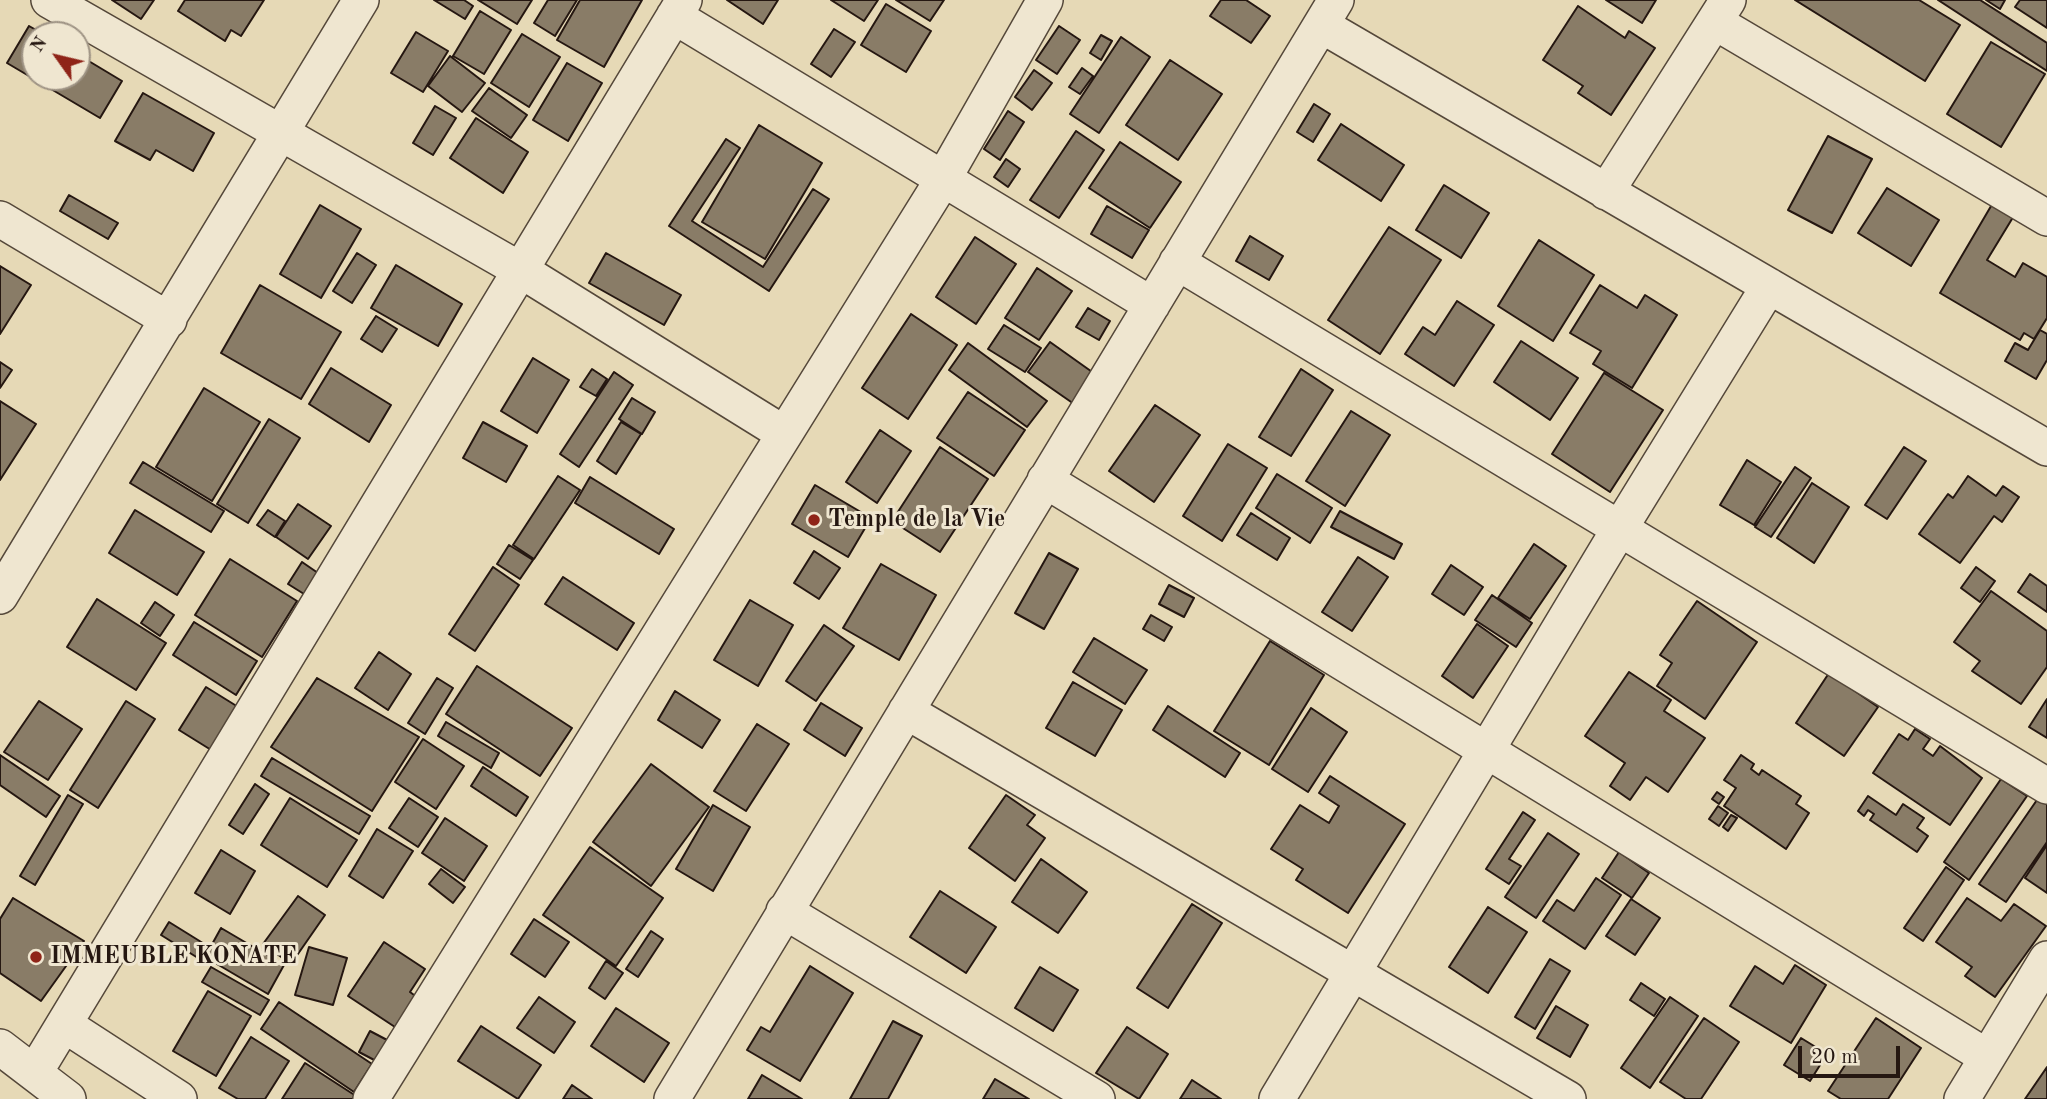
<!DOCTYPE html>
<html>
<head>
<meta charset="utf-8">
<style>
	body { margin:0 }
	#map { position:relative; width:2047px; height:1099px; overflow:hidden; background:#e6d9b6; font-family:"Old Standard TT",serif }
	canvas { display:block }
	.north { position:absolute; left:21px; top:21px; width:70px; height:70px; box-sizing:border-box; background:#efe6d0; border:2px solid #9e9384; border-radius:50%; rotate:304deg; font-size:19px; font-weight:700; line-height:28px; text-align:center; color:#251711 }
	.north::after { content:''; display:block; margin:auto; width:24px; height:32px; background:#8f2418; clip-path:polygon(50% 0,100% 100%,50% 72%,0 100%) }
	.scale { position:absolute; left:1798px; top:1046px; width:102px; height:32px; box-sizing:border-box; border:4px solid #251711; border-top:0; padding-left:9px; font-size:21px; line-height:24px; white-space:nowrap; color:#251711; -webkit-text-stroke:5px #efe6d0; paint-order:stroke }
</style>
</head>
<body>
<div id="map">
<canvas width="2047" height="1099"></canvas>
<div class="north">N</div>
<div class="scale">20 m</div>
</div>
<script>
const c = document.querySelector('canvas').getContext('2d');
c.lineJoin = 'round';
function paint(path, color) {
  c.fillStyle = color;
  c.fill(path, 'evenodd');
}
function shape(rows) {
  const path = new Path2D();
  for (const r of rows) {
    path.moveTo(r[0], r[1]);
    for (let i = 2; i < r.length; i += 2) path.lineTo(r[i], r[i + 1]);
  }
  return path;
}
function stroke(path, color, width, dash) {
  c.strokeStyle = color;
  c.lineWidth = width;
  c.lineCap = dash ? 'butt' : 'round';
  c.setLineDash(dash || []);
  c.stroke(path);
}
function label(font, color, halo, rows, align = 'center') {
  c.font = font + ' "Old Standard TT",serif';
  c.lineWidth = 6;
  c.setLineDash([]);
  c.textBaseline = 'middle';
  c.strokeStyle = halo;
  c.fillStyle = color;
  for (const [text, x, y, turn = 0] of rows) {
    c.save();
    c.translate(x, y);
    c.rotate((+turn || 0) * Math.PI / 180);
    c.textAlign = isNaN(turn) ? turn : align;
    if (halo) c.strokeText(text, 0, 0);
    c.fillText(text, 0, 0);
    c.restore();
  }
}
const building = shape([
	[112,0,154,0,141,19,112,0],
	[185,0,264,0,241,36,231,30,225,41,178,11,185,0],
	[434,0,464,0,473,6,465,19,434,0],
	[478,0,532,0,517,24,478,0],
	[548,0,577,0,555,36,534,23,548,0],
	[580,0,642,0,604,67,557,40,580,0],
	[727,0,778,0,763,24,727,0],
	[831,0,878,0,864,21,831,0],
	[896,0,944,0,930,21,896,0],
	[1221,0,1246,0,1270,16,1251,43,1210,16,1221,0],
	[1606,0,1656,0,1642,23,1606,0],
	[1795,0,1919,0,1960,25,1925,81,1795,0],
	[1938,0,1980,0,2047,43,2047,71,1938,0],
	[1986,0,2005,0,2000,9,1986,0],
	[2020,0,2047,0,2047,28,2015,7,2020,0],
	[886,4,931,31,906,72,861,45,886,4],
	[1578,6,1625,38,1629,31,1655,48,1611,115,1578,93,1583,86,1543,60,1578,6],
	[480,11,511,30,484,74,453,56,480,11],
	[29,26,45,35,35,35,35,77,77,77,77,54,122,81,100,118,7,63,29,26],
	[1059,26,1080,40,1057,74,1036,60,1059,26],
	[834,29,855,42,831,77,811,64,834,29],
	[416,32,448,51,423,92,391,73,416,32],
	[522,34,560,57,529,107,491,83,522,34],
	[1101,35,1112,41,1101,60,1090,53,1101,35],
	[1121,37,1150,57,1099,133,1070,114,1121,37],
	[1991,42,2045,74,2001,147,1947,114,1991,42],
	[450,56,485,83,462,112,428,86,450,56],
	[1170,60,1222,94,1178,160,1126,125,1170,60],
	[567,63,602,83,568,141,533,120,567,63],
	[1082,68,1093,76,1080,94,1069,87,1082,68],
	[1034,70,1052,83,1032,110,1015,97,1034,70],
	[489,88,527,115,511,138,472,111,489,88],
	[143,93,214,133,193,171,156,150,150,160,115,141,143,93],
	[1314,104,1330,114,1313,142,1297,132,1314,104],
	[435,106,456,118,433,155,413,143,435,106],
	[1008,111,1024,122,1000,160,984,149,1008,111],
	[476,118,528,152,503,193,450,158,476,118],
	[1341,124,1404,165,1381,201,1318,160,1341,124],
	[759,125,822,163,765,259,702,222,759,125],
	[1076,131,1104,150,1059,218,1030,200,1076,131],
	[1828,136,1872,159,1832,233,1788,210,1828,136],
	[726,139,740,148,692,221,763,267,813,189,829,199,769,291,669,226,726,139],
	[1120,142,1181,182,1150,228,1089,188,1120,142],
	[1006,159,1020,169,1008,187,994,177,1006,159],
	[1444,185,1489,213,1461,258,1416,230,1444,185],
	[1887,188,1939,220,1911,266,1858,233,1887,188],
	[69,195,118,223,108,239,60,211,69,195],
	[1994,201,2015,214,1987,260,2015,277,2023,263,2047,277,2047,318,2034,339,2024,333,2020,340,1940,293,1994,201],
	[320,205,361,229,321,298,280,274,320,205],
	[1107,206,1149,230,1132,258,1091,234,1107,206],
	[1389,227,1441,260,1380,354,1328,320,1389,227],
	[1250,236,1283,256,1269,280,1236,261,1250,236],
	[975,237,1016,264,976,324,936,297,975,237],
	[1539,240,1594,275,1553,341,1498,306,1539,240],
	[357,253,376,265,352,303,333,291,357,253],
	[606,253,681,295,664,325,589,283,606,253],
	[396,265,462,304,438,346,371,308,396,265],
	[0,266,31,285,0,334,0,266],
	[1037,268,1072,291,1039,340,1005,318,1037,268],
	[260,285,341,332,301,399,221,353,260,285],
	[1600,285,1637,308,1645,295,1677,315,1632,388,1593,364,1601,351,1570,333,1600,285],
	[1457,301,1494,325,1454,386,1405,354,1423,327,1435,335,1457,301],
	[1088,308,1110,321,1099,340,1076,327,1088,308],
	[911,314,957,345,908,419,862,388,911,314],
	[376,316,397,329,382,352,361,339,376,316],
	[1004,325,1041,348,1025,372,988,349,1004,325],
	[2040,330,2047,334,2047,360,2036,379,2005,361,2015,343,2028,350,2040,330],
	[1521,341,1578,378,1550,420,1494,382,1521,341],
	[1050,342,1095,374,1074,404,1028,372,1050,342],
	[968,343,1047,401,1027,427,949,370,968,343],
	[533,358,569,380,537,433,501,411,533,358],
	[0,362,12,370,0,388,0,362],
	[331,368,391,405,369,442,309,404,331,368],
	[592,369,607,379,596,396,580,387,592,369],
	[1301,369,1333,390,1291,456,1259,437,1301,369],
	[614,372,633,385,579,467,560,454,614,372],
	[1604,373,1663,410,1610,492,1552,454,1604,373],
	[204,388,260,422,212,501,156,467,204,388],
	[968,392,1025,430,994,476,937,438,968,392],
	[632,398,655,412,642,434,619,419,632,398],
	[0,401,36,424,0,480,0,401],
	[1155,405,1200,435,1154,502,1109,471,1155,405],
	[1351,411,1390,435,1345,506,1306,481,1351,411],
	[269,419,300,438,248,523,217,504,269,419],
	[483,422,527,446,506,482,463,458,483,422],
	[621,422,641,434,616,474,597,461,621,422],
	[880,430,911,451,877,503,846,482,880,430],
	[1228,444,1267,468,1222,541,1183,516,1228,444],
	[940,447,988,479,940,552,892,521,940,447],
	[1904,447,1926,461,1887,519,1865,505,1904,447],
	[1747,460,1781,482,1754,525,1720,505,1747,460],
	[143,462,224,511,211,532,130,483,143,462],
	[1795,467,1811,478,1771,537,1755,527,1795,467],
	[1277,474,1332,508,1310,543,1256,508,1277,474],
	[558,476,580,490,534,559,513,545,558,476],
	[1968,476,1996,496,2003,486,2019,497,2002,522,1994,516,1960,563,1919,534,1948,494,1953,498,1968,476],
	[590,477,674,529,659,554,575,503,590,477],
	[1812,483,1849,507,1814,563,1777,538,1812,483],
	[815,485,871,518,848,557,792,524,815,485],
	[298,504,331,526,308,559,276,537,298,504],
	[135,510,204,552,177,595,109,553,135,510],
	[268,510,285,521,275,537,257,525,268,510],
	[1340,511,1402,544,1394,559,1331,527,1340,511],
	[1251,513,1290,538,1277,560,1237,535,1251,513],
	[1534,544,1566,566,1530,619,1498,598,1534,544],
	[509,545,533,560,520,579,497,564,509,545],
	[814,551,840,568,819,599,794,583,814,551],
	[1049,553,1078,569,1044,629,1015,613,1049,553],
	[1358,557,1388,577,1352,631,1322,612,1358,557],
	[230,559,297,601,262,657,195,615,230,559],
	[302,562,318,573,304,594,288,584,302,562],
	[881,564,936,595,899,660,843,628,881,564],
	[1451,565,1483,587,1464,615,1432,594,1451,565],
	[493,567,519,585,475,651,449,634,493,567],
	[1976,567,1995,581,1980,602,1961,588,1976,567],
	[2030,574,2047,586,2047,612,2018,592,2030,574],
	[563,577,634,623,617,650,545,604,563,577],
	[1169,585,1194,598,1184,617,1159,604,1169,585],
	[1991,591,2047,631,2047,667,2021,704,1972,671,1980,661,1954,642,1991,591],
	[1492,595,1532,623,1516,647,1475,620,1492,595],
	[97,599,166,643,136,690,67,647,97,599],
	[750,600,793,625,758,686,714,660,750,600],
	[1697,601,1757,642,1705,719,1657,686,1672,663,1660,655,1697,601],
	[155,602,174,615,160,636,141,623,155,602],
	[1151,615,1172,627,1164,641,1143,629,1151,615],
	[194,622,257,661,236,695,173,655,194,622],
	[1477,624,1508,646,1473,698,1442,676,1477,624],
	[824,625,854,646,816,701,786,681,824,625],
	[1094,638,1147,670,1125,704,1073,672,1094,638],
	[1270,641,1324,675,1269,765,1214,731,1270,641],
	[379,652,411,674,388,710,355,688,379,652],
	[477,666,572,728,540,776,446,714,477,666],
	[1629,672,1671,700,1664,711,1705,738,1668,792,1646,777,1630,800,1610,786,1625,763,1585,736,1629,672],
	[1829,673,1878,707,1844,756,1796,723,1829,673],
	[317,678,419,737,372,811,271,747,317,678],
	[437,678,453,688,425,734,408,723,437,678],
	[1073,682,1122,710,1095,756,1046,728,1073,682],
	[206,687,243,710,216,753,179,730,206,687],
	[675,691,720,720,702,748,658,720,675,691],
	[2047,699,2047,738,2029,727,2047,699],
	[39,701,82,729,48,780,4,752,39,701],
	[126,701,155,719,98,808,70,790,126,701],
	[821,703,862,728,845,756,804,730,821,703],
	[1168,706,1240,753,1225,777,1153,730,1168,706],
	[1311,708,1347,732,1308,792,1272,769,1311,708],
	[446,722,499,753,491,768,438,736,446,722],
	[757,724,789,744,746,811,714,791,757,724],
	[1915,729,1930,739,1923,749,1933,756,1940,746,1982,778,1950,825,1873,773,1899,734,1908,740,1915,729],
	[423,739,464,766,436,809,395,782,423,739],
	[0,755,60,796,46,817,0,785,0,755],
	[1741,755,1754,764,1751,769,1759,775,1762,770,1801,796,1796,804,1809,813,1786,849,1724,806,1736,788,1724,780,1741,755],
	[272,758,370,816,359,834,261,776,272,758],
	[651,764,709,807,651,886,593,842,651,764],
	[483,767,528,797,516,816,471,786,483,767],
	[1330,776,1405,824,1348,913,1296,880,1303,869,1271,849,1300,805,1329,823,1339,806,1319,793,1330,776],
	[2001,779,2027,796,1969,880,1944,862,2001,779],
	[255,784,269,794,243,834,229,825,255,784],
	[1717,792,1724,797,1719,804,1712,799,1717,792],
	[68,795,83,804,35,885,20,876,68,795],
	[1006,795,1035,815,1027,825,1045,838,1015,881,969,848,1006,795],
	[1868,796,1896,815,1903,804,1924,818,1917,828,1928,836,1917,852,1870,820,1874,814,1868,810,1864,816,1858,811,1868,796],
	[2039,797,2047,802,2047,842,2006,902,1979,884,2039,797],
	[290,798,357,840,327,887,261,845,290,798],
	[409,798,438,817,418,847,389,828,409,798],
	[713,805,750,827,713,891,676,869,713,805],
	[1718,806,1728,813,1719,826,1709,819,1718,806],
	[1523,812,1535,820,1509,859,1521,866,1509,884,1486,869,1523,812],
	[1731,815,1737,818,1728,831,1723,827,1731,815],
	[445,818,487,846,464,881,422,853,445,818],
	[377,829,413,851,383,898,349,876,377,829],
	[1548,833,1579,854,1536,918,1505,897,1548,833],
	[2047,845,2047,893,2025,878,2047,845],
	[590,847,663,898,616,966,543,915,590,847],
	[221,850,255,871,230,914,195,893,221,850],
	[1619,852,1649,873,1632,898,1602,878,1619,852],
	[1041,859,1087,892,1058,933,1012,902,1041,859],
	[1946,867,1964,880,1923,941,1904,928,1946,867],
	[441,869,465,887,453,903,429,884,441,869],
	[1596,878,1621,895,1585,949,1543,921,1557,900,1574,911,1596,878],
	[940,891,996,927,966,973,910,937,940,891],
	[298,896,325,915,291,964,263,944,298,896],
	[13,898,84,941,41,1001,0,973,0,919,13,898],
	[1967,898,2001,921,2014,904,2046,926,1995,997,1965,976,1972,967,1936,942,1967,898],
	[1631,899,1660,918,1635,955,1606,936,1631,899],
	[1192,904,1222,923,1168,1008,1137,988,1192,904],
	[1488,907,1527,932,1488,993,1449,967,1488,907],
	[534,919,569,942,545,977,511,954,534,919],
	[169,922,206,945,198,958,161,935,169,922],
	[221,928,284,965,268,994,205,957,221,928],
	[651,931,663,939,638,977,626,969,651,931],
	[384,942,425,969,410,992,422,1001,401,1031,348,996,384,942],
	[309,947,347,958,333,1005,295,995,309,947],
	[1550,959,1570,971,1535,1029,1515,1017,1550,959],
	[606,961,623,973,605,999,589,988,606,961],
	[1795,965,1826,985,1791,1043,1730,1006,1755,966,1783,984,1795,965],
	[810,966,853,993,800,1081,747,1050,761,1027,770,1032,810,966],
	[211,967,269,1000,260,1015,202,982,211,967],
	[1040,967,1078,990,1053,1031,1015,1008,1040,967],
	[1641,983,1665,999,1654,1016,1630,1000,1641,983],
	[208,991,251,1016,216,1076,173,1051,208,991],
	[539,997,575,1022,554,1053,517,1028,539,997],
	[1670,997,1698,1016,1650,1088,1621,1068,1670,997],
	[279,1002,372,1064,354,1092,261,1029,279,1002],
	[1556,1006,1588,1025,1570,1057,1537,1038,1556,1006],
	[616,1008,669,1043,644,1082,591,1046,616,1008],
	[1704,1018,1739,1042,1701,1099,1686,1099,1660,1082,1704,1018],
	[1876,1018,1921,1048,1888,1099,1841,1099,1828,1091,1876,1018],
	[893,1021,922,1036,888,1099,850,1099,893,1021],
	[481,1026,541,1065,518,1099,458,1061,481,1026],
	[1127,1027,1168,1054,1139,1099,1096,1073,1127,1027],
	[370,1031,389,1041,378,1062,359,1052,370,1031],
	[251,1037,289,1061,265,1099,238,1099,219,1088,251,1037],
	[1801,1038,1827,1054,1810,1081,1784,1065,1801,1038],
	[305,1063,356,1096,354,1099,282,1099,305,1063],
	[2047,1067,2047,1099,2025,1099,2047,1067],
	[762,1075,802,1099,748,1099,762,1075],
	[995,1079,1029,1099,983,1099,995,1079],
	[1192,1080,1221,1099,1180,1099,1192,1080],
	[572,1085,592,1099,563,1099,572,1085]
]);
const minor = shape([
	[49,0,522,271,783,433],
	[674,16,1152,305],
	[1715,22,2047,218],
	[1321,25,2047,448],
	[1606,192,1728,0],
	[0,219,169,320],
	[1177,262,2047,786],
	[1045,480,1987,1057],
	[0,596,361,0],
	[906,711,1568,1099],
	[784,911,1097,1099],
	[65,1025,179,1099],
	[0,1047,68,1099],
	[35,1072,684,0],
	[371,1099,942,181,1045,0],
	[672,1099,1336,0],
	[1277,1099,1620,528,1769,286],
	[1962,1099,2047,959]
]);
const markers = [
	[814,520,7,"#8f2418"],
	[36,957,7,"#8f2418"]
];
const poiNames = [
	["Temple de la Vie",828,520],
	["IMMEUBLE KONATE",50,957]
];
paint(building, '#897c67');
stroke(building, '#251711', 2);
stroke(minor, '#55483a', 38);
stroke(minor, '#efe6d0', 35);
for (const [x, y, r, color] of markers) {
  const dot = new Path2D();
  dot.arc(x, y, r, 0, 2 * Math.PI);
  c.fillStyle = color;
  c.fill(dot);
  stroke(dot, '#efe6d0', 2.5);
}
label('bold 24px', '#251711', '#efe6d0', poiNames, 'left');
</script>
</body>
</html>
